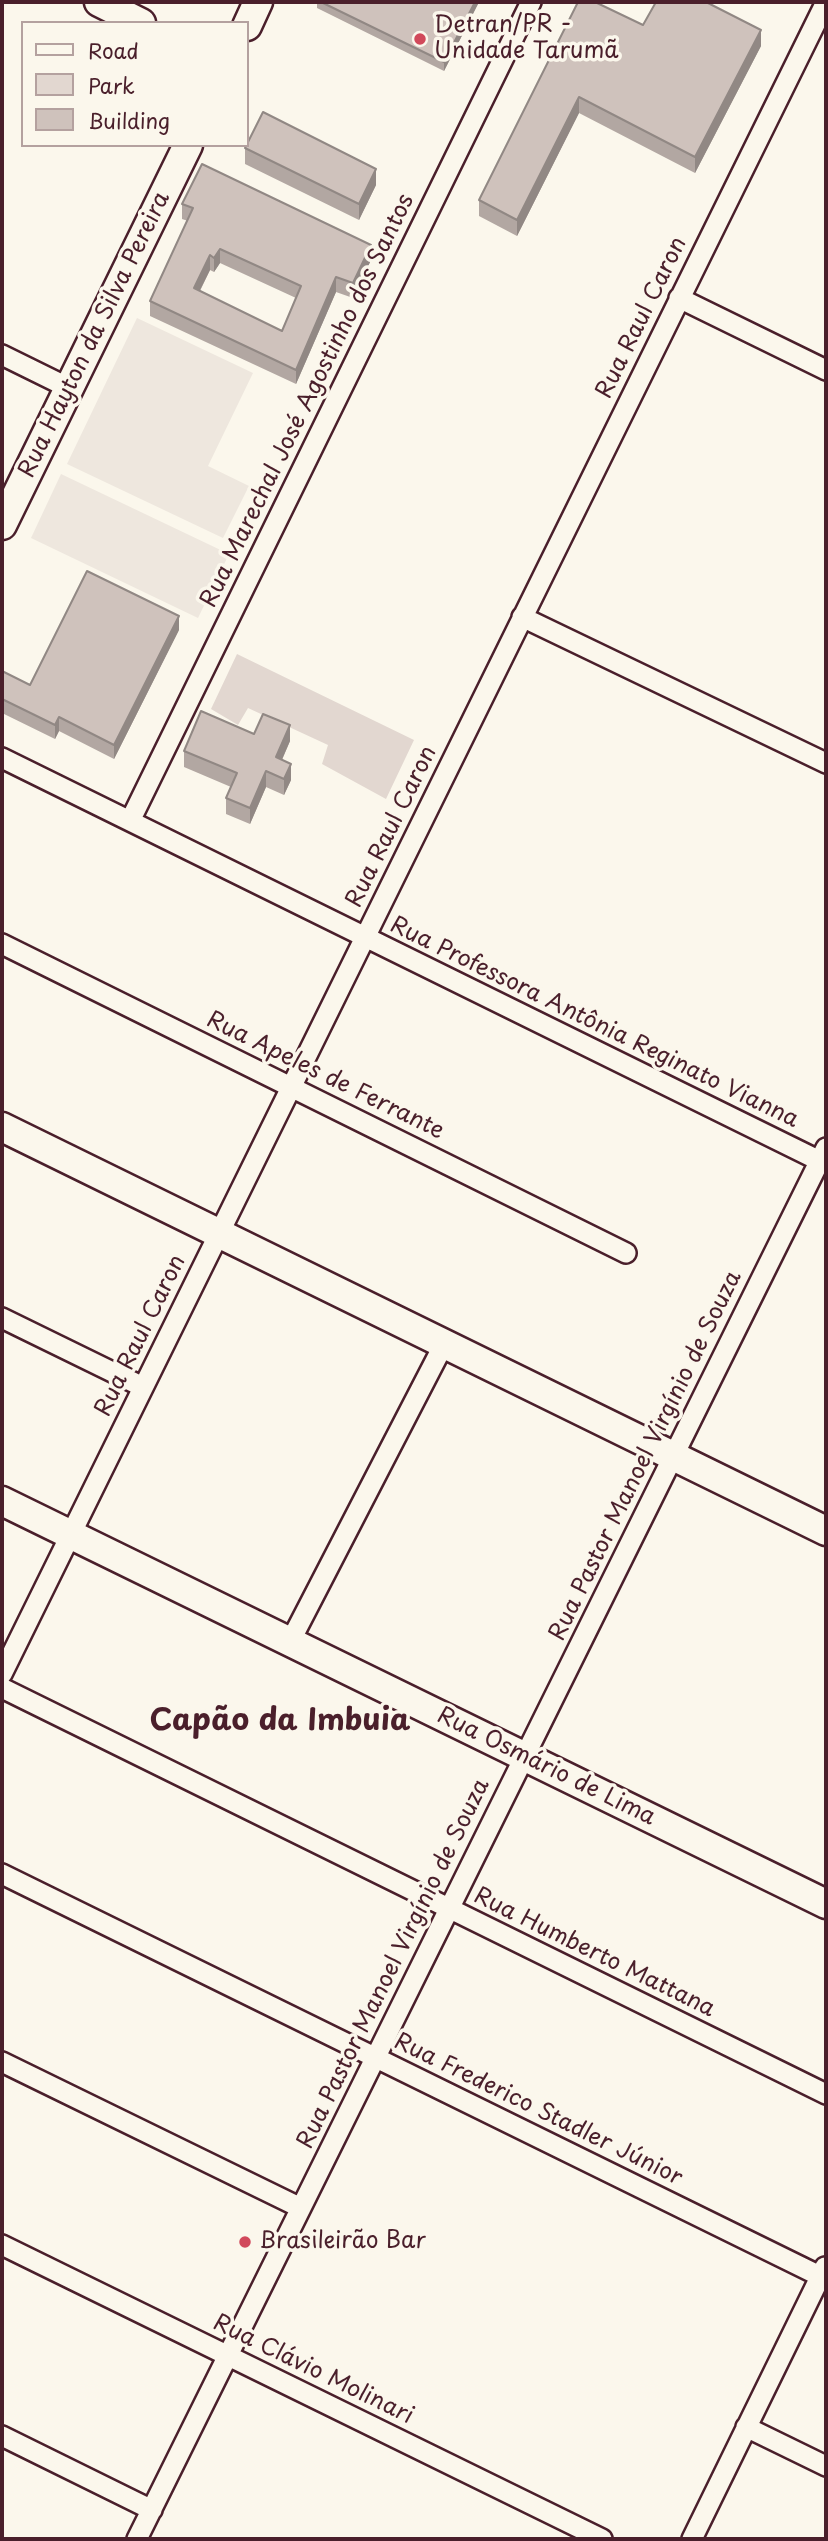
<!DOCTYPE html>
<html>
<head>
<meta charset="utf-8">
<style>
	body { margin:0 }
	#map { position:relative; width:828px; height:2541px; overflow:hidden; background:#fbf7ec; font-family:"Playpen Sans",sans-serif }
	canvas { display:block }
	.frame { position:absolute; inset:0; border:4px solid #4a1f2b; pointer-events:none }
	.legend { position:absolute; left:21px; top:21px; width:228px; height:126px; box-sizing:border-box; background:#fbf7ec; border:2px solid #b4a19f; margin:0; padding:9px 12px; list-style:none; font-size:21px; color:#4a1f2b }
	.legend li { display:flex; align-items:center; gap:14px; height:35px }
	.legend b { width:35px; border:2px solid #b4a19f }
</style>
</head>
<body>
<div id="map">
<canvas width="828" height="2541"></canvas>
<div class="frame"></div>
<ul class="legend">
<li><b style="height:9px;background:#fbf7ec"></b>Road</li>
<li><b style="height:19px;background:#e2d7d0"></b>Park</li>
<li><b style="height:19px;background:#cfc2bc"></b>Building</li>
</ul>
</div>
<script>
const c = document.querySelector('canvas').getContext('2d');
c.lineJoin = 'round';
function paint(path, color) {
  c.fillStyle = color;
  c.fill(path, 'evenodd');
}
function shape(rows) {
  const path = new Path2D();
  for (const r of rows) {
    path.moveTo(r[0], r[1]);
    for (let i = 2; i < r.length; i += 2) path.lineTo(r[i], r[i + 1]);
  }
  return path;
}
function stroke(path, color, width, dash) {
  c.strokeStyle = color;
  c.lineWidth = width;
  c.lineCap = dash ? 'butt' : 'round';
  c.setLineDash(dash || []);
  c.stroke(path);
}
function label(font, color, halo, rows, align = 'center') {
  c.font = font + ' "Playpen Sans",sans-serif';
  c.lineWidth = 7;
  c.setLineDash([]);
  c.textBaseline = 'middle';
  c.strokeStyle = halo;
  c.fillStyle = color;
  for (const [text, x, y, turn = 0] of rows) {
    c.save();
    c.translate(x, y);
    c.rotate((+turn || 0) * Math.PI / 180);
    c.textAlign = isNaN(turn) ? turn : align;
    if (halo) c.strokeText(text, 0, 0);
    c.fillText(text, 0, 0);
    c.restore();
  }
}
const built = shape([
	[137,318,253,373,208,466,249,486,223,538,67,464],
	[61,474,229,554,198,618,31,538]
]);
const green = shape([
	[237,654,414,740,386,799,322,764,328,745,248,708,238,725,211,709]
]);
const street = shape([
	[679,298,826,370],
	[2,355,69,388],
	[522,617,826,763],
	[2,758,826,1164],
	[130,821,531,2],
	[2,944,626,1253],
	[2,1318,143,1387],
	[290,1642,444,1344],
	[2,1674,826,2],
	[2,1688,826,2094],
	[2,1874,826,2279],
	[2,2062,301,2208],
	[2,2245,602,2539],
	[746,2427,826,2466],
	[2,2436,152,2510],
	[137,2539,826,1148],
	[692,2539,825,2267]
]);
const secondary = shape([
	[99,2,141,23],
	[247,26,258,2],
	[2,525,188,145],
	[2,1127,826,1531],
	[2,1501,826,1904]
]);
const wall = shape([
	[317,2,479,2,444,71,317,8],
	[643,25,761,46,695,173,579,113,517,236,479,216,479,200],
	[245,148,376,185,359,220,245,164],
	[182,204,371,260,353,298,336,292,296,384,150,316,150,301,188,221,182,219],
	[220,263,296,298,282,331,200,291,210,270,214,272],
	[179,630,114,759,59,731,55,739,2,713,2,671,30,685],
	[254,734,290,741,282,760,291,780,284,795,266,787,250,824,226,814,226,798,231,787,184,767,184,751]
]);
const shadedWall = shape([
	[475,2,479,2,444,71,444,62],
	[761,30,761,46,695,173,695,157],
	[579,97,579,113,517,236,517,220],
	[376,169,376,185,359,220,359,204],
	[371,245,371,260,353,298,353,283],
	[220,249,220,263,214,272,214,258],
	[210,255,210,270,194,302,194,288],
	[336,277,336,292,296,384,296,370],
	[179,616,179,630,114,759,114,745],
	[59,717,59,731,55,739,55,725],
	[290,725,290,741,276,773,276,757],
	[291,764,291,780,284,795,284,779],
	[266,771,266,787,250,824,250,808]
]);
const building = shape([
	[321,2,475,2,444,62,321,2],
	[578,2,595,2,643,25,656,2,706,2,761,30,695,157,579,97,517,220,479,200,578,2],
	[263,112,376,169,359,204,245,148,263,112],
	[202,164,371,245,353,283,336,277,296,370,150,301,193,208,182,204,202,164],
	[220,249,301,286,282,331,194,288,210,255,214,258,220,249],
	[87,571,179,616,114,745,59,717,55,725,2,699,2,671,30,685,87,571],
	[201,711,254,734,263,714,290,725,276,757,291,764,284,779,266,771,250,808,226,798,237,773,184,751,201,711]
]);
const markers = [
	[420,39,7,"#d1495b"],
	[245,2242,7,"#d1495b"]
];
const poiNames = [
	["Detran/PR -",434,26],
	["Unidade Tarumã",434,52],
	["Brasileirão Bar",259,2242]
];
const streetNames = [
	["Rua Raul Caron",642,318,-64],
	["Rua Hayton da Silva Pereira",95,335,-64],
	["Rua Marechal José Agostinho dos Santos",308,401,-64],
	["Rua Raul Caron",392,827,-64],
	["Rua Professora Antônia Reginato Vianna",594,1023,26],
	["Rua Apeles de Ferrante",325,1076,26],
	["Rua Raul Caron",141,1336,-64],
	["Rua Pastor Manoel Virgínio de Souza",646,1456,-64],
	["Rua Osmário de Lima",546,1767,26],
	["Rua Humberto Mattana",594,1953,26],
	["Rua Pastor Manoel Virgínio de Souza",394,1964,-64],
	["Rua Frederico Stadler Júnior",538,2110,26],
	["Rua Clávio Molinari",313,2370,26]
];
const districtNames = [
	["Capão da Imbuia",280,1722]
];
paint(built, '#eee7de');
paint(green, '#e2d7d0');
stroke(street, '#4a1f2b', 24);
stroke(secondary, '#4a1f2b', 33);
stroke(street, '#fbf7ec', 19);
stroke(secondary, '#fbf7ec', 28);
paint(wall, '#b2a7a2');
paint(shadedWall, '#918884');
paint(building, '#cfc2bc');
stroke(building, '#918884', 2);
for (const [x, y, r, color] of markers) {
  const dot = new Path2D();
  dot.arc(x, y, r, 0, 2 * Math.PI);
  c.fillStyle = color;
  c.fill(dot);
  stroke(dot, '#fbf7ec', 2.5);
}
label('23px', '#4a1f2b', '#fbf7ec', poiNames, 'left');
label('23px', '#4a1f2b', '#fbf7ec', streetNames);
label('bold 30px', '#4a1f2b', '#fbf7ec', districtNames);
</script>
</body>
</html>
